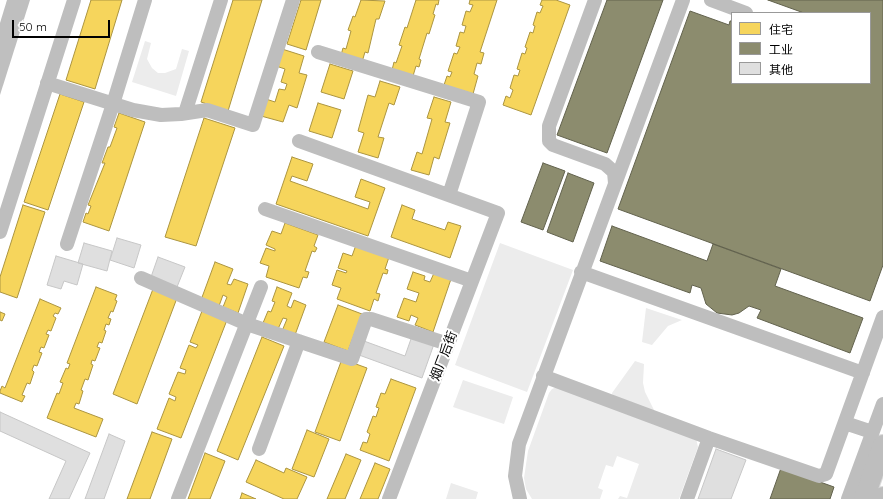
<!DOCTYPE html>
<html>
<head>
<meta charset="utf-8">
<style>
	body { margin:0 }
	#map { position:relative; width:883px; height:499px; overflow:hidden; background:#fff; font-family:Quicksand,"Noto Sans SC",sans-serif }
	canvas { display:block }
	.legend { position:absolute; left:731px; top:12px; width:140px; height:72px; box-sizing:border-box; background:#fff; border:1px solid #999; margin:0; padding:5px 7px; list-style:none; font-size:12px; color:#000 }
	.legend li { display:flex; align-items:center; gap:8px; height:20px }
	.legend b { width:20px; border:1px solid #999 }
	.scale { position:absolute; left:12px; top:20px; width:98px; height:18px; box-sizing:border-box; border:2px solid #000; border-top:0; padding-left:5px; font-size:12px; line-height:14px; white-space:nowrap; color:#000; -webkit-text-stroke:3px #fff; paint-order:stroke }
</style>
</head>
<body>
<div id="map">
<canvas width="883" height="499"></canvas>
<ul class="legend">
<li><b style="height:11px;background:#f6d55c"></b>住宅</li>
<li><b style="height:11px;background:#8c8c6e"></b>工业</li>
<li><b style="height:11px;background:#dfdfdf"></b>其他</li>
</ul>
<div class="scale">50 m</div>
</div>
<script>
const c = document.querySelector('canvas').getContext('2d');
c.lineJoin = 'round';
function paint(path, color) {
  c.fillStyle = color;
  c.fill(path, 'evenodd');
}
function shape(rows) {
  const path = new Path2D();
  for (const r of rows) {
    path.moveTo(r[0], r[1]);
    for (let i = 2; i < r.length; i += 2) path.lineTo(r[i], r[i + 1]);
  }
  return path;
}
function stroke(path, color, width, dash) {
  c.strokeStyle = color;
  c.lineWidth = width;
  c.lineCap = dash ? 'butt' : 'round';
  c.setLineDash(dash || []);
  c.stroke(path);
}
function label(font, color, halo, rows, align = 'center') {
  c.font = font + ' Quicksand,"Noto Sans SC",sans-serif';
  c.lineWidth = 4;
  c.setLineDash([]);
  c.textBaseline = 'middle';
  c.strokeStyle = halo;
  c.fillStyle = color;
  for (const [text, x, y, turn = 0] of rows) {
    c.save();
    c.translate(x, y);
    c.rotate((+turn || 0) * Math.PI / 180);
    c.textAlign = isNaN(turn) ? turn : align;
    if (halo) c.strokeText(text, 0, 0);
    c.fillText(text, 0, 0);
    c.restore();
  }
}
const green = shape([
	[145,41,151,43,147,59,152,68,158,73,165,73,176,69,182,49,189,51,176,96,132,82],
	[500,243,573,270,527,392,455,365],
	[646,308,682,320,668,326,652,345,642,342],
	[635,361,644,364,643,383,645,392,654,410,653,412,613,398,612,393],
	[463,380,513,397,504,424,453,407],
	[557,387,696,438,698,447,679,499,618,499,620,496,627,498,639,464,617,456,613,467,606,465,598,488,603,490,600,499,532,499,526,489,524,478,528,451,549,393,552,389],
	[451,483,478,492,476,499,446,499]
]);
const water = shape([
	[7,0,30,0,0,95,0,23]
]);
const homes = shape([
	[91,0,122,0,95,89,66,80,91,0],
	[233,0,262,0,228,111,201,102,233,0],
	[301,0,321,0,306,50,287,44,301,0],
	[361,0,385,1,379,19,376,19,368,53,365,52,362,62,341,55,343,48,346,49,351,31,348,30,353,16,355,17,361,0],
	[416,0,439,0,438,5,436,4,433,14,435,15,429,34,427,33,419,59,421,60,419,67,416,66,413,76,392,70,394,62,396,63,402,46,399,45,405,27,407,28,416,0],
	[470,0,497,0,480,52,484,53,481,64,477,63,474,74,478,76,473,94,444,85,447,76,450,77,452,72,448,71,454,53,457,54,460,47,456,46,460,32,464,33,466,26,462,25,466,11,470,12,473,5,469,4,470,0],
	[542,0,556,0,570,5,531,115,503,105,506,96,510,98,513,90,510,88,514,75,518,76,520,70,517,69,522,53,525,54,527,48,525,47,530,32,533,33,535,26,533,25,537,12,540,13,543,6,540,5,542,0],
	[282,49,304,56,299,73,307,75,297,108,289,105,283,122,261,116,266,99,275,102,279,89,285,90,287,84,281,82,285,69,276,66,282,49],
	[330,64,353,71,344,99,321,92,330,64],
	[380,81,400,87,394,105,389,103,378,137,384,138,378,158,358,152,364,133,358,131,368,95,375,97,380,81],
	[60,94,84,102,48,210,24,202,60,94],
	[434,97,451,102,445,122,450,123,439,159,434,157,429,175,411,170,417,152,422,154,432,119,427,118,434,97],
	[318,103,341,110,332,138,309,131,318,103],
	[119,113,145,122,109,231,83,222,86,213,88,214,91,206,88,205,105,163,102,163,108,147,110,147,117,128,114,127,119,113],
	[204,118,235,128,196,246,165,237,204,118],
	[292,157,313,164,307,181,292,176,290,181,368,209,370,202,355,197,361,179,385,188,368,236,276,204,292,157],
	[23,205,45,212,17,298,0,292,0,277,23,205],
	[402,205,415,210,412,219,445,230,448,222,461,226,450,258,391,237,402,205],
	[285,223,318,235,314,246,317,248,315,252,312,251,305,271,309,272,307,278,303,277,299,288,266,277,269,266,260,263,266,248,275,251,275,249,266,245,272,231,281,234,285,223],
	[356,245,389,257,385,269,388,270,387,274,383,273,376,293,380,294,378,301,374,299,370,311,337,299,341,288,332,285,337,270,346,273,347,271,338,268,343,253,352,256,356,245],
	[215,262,233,269,227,284,231,285,234,279,248,284,238,313,223,307,227,297,223,295,219,306,201,300,215,262],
	[413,272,425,276,424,280,430,282,434,273,451,279,433,332,415,325,418,318,411,315,409,321,397,317,404,298,416,302,419,293,407,289,413,272],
	[96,287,117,295,115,300,117,301,113,312,111,311,108,318,111,319,109,325,106,324,104,330,106,331,102,343,99,342,97,347,100,348,95,361,92,360,91,364,93,365,88,380,85,379,81,390,83,391,79,404,76,403,74,408,103,419,96,437,47,418,57,393,59,394,63,383,60,382,66,368,68,369,70,364,67,363,96,287],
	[277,287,292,293,287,306,291,308,294,300,306,305,295,335,282,331,287,319,283,318,278,329,263,323,268,311,271,312,275,302,272,301,277,287],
	[153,289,177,298,137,404,113,394,153,289],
	[40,299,61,308,58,314,55,313,53,316,56,318,51,331,48,330,46,334,49,335,44,348,41,347,39,352,42,353,37,366,34,365,32,370,34,372,30,384,27,383,22,395,25,396,22,402,0,393,0,391,2,386,5,388,40,299],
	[338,305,362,314,348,351,324,342,338,305],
	[202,311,227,320,181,438,157,429,169,398,175,401,176,397,169,394,178,372,185,374,186,370,180,368,189,345,196,348,198,345,190,342,202,311],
	[0,312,5,314,2,321,0,320,0,312],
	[262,337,284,346,238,460,217,451,262,337],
	[342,359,367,368,340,441,315,432,342,359],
	[391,379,416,388,389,461,360,450,363,442,367,443,370,434,367,432,373,416,376,417,379,408,376,407,381,393,385,394,391,379],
	[307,430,329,439,314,477,292,469,307,430],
	[152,432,172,439,150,499,127,499,152,432],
	[205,453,225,461,210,499,188,499,205,453],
	[346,454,361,460,345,499,327,499,346,454],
	[256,460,284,473,286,468,307,477,297,499,284,499,246,482,256,460],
	[375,463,390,469,378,499,360,499,375,463],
	[242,493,256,499,240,499,242,493]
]);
const industry = shape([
	[607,0,663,0,607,153,557,135,607,0],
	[768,0,883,0,883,265,870,301,618,209,690,11,729,25,730,21,732,21,732,83,870,83,870,13,804,13,768,0],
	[543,163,565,171,543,230,521,222,543,163],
	[568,173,594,183,573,242,547,232,568,173],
	[612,226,707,261,713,244,781,269,775,286,863,318,850,353,757,318,761,310,749,306,739,313,732,315,717,313,706,304,701,288,692,285,690,293,600,261,612,226],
	[781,468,834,487,830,499,770,499,781,468]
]);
const building = shape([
	[117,238,141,245,134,268,110,260,117,238],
	[84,243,112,251,107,271,78,263,84,243],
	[56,256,83,264,77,285,64,281,61,289,47,285,56,256],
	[158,257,185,267,177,287,151,277,158,257],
	[412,336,434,344,422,378,359,355,364,341,405,356,412,336],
	[0,412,90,453,69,499,49,499,66,461,0,431,0,412],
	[109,434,125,441,104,499,85,499,109,434],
	[716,449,746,460,731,499,698,499,716,449]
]);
const minor = shape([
	[595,0,549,126,549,141,553,145,605,164,614,172,615,183],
	[711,0,746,13],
	[318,52,479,102,449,195],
	[47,83,133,110,161,115,181,114,207,110,253,125,293,0],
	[185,113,221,0],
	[299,141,498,213,389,499],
	[265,209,472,281],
	[0,232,74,0],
	[67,244,113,104,145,0],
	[581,272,863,373],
	[141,278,247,324,352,359,366,319,371,319,448,344],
	[543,376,709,438,819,476,826,474,883,317],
	[845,423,872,432],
	[259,449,299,341],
	[178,499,261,287],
	[520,499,515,476,519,444,683,0],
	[687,499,709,438],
	[848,499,883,404]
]);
const highway = shape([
	[864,499,883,445],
	[882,499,883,497]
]);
const streetNames = [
	["烟厂后街",444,356,-69]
];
paint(green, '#ececec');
paint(water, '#bfbfbf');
paint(homes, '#f6d55c');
stroke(homes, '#ac9540', 1);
paint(industry, '#8c8c6e');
stroke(industry, '#62624d', 1);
paint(building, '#dfdfdf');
stroke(building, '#c7c7c7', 1);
stroke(highway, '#dbdbdb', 22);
stroke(minor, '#bebebe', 14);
stroke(highway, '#bebebe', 20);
label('13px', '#000', '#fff', streetNames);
</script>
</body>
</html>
